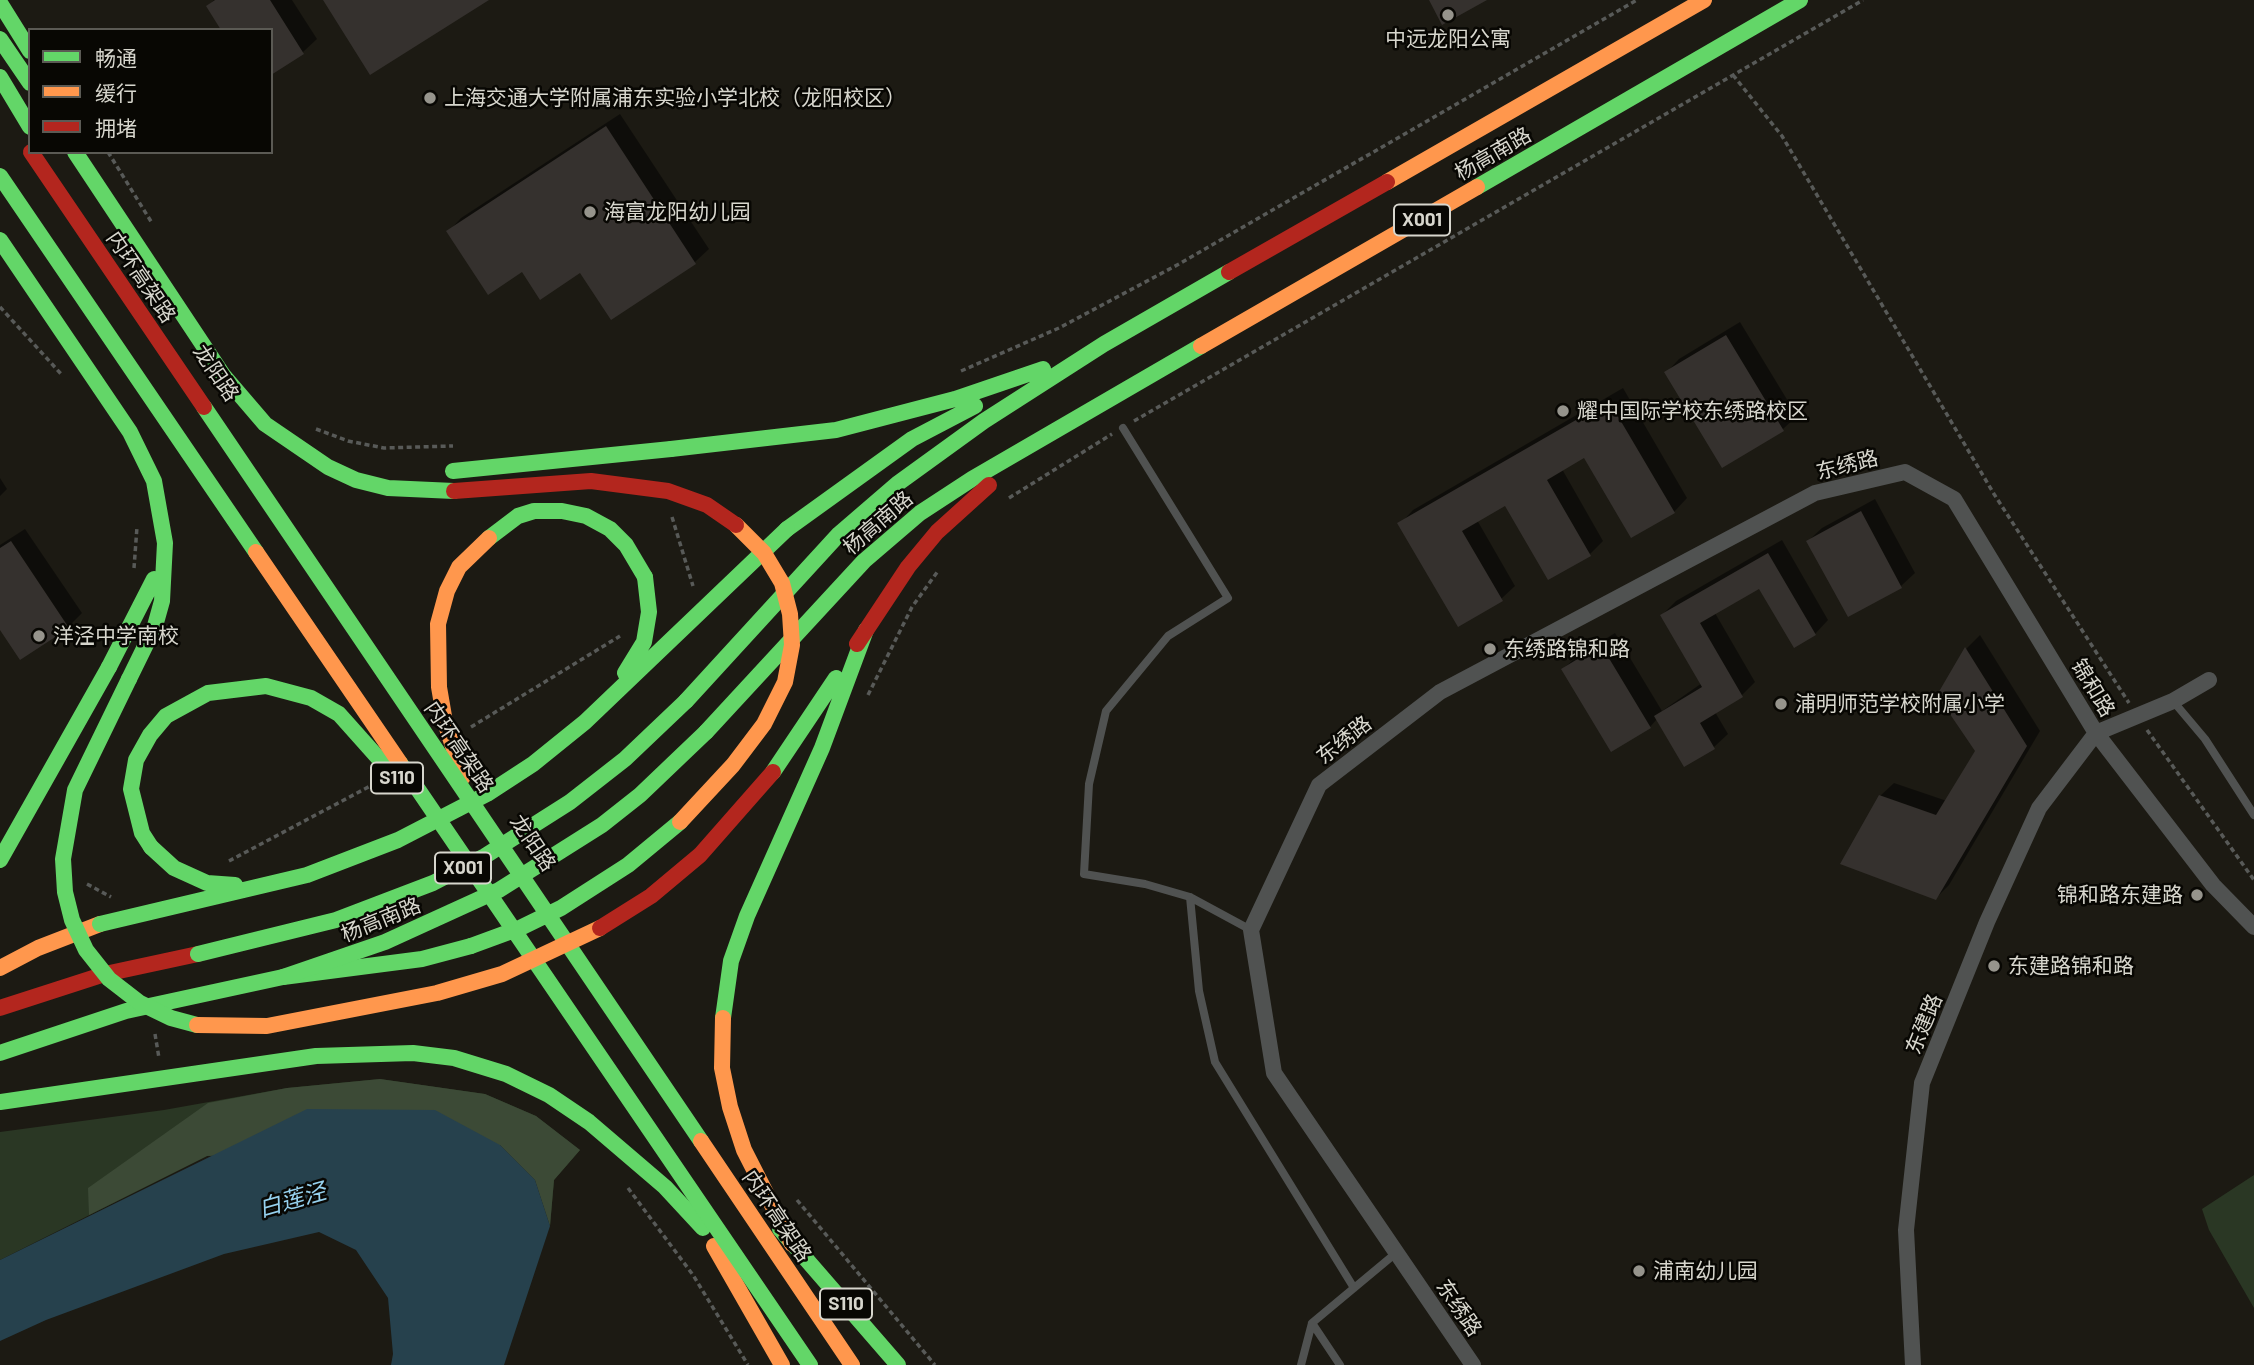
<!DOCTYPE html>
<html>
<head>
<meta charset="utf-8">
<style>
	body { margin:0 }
	#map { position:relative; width:2254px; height:1365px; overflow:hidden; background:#1c1a13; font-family:Barlow,"Noto Sans SC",sans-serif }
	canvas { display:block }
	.legend { position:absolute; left:28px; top:28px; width:245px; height:126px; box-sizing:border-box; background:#080703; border:2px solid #5b5a54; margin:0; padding:9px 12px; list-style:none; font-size:21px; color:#d7d6cd }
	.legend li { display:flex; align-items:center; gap:14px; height:35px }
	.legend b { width:35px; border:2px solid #5b5a54 }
</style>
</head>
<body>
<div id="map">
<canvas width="2254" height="1365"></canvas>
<ul class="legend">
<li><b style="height:9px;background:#63d668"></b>畅通</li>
<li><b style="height:9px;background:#ff974d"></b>缓行</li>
<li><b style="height:9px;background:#b3261e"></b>拥堵</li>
</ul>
</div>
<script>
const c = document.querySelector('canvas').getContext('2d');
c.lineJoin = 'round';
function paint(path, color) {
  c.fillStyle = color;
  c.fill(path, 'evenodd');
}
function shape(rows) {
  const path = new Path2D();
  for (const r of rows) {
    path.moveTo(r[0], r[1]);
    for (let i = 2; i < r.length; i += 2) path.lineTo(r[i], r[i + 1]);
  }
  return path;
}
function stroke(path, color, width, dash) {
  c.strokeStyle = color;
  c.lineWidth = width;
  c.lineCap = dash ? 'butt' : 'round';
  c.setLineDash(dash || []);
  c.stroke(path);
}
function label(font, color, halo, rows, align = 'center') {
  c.font = font + ' Barlow,"Noto Sans SC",sans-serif';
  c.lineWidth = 5;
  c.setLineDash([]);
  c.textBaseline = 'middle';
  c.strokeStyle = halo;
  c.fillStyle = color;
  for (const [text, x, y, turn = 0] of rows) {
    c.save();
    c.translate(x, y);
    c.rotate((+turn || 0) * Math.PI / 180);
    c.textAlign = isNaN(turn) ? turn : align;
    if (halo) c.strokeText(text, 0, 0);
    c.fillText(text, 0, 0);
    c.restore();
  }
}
const green = shape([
	[380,1079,485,1094,536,1116,580,1150,554,1180,550,1226,535,1180,500,1145,207,1156,0,1260,0,1132,164,1110,287,1088],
	[2254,1175,2254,1308,2209,1230,2202,1209]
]);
const forest = shape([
	[380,1079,485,1094,536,1116,580,1150,554,1180,550,1226,535,1180,500,1145,207,1156,89,1215,88,1188,208,1103,287,1088]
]);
const water = shape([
	[307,1109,435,1110,500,1145,535,1180,550,1226,504,1365,391,1365,393,1354,388,1298,356,1250,319,1232,224,1254,46,1320,0,1341,0,1260]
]);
const shadow = shape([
	[214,0,292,0,317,39,303,52,271,73,271,30,208,6],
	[620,114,709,249,695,262,611,318,580,271,522,270,448,232,461,218],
	[1740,322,1797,416,1783,429,1723,466,1666,373,1679,359],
	[1623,388,1687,498,1674,512,1585,455,1562,469,1603,541,1590,554,1506,503,1477,520,1515,586,1501,599,1400,524,1413,510],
	[0,478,7,489,0,496],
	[1875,499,1915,573,1901,586,1808,541,1822,528],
	[25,529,82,613,68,627,0,626,0,545],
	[1782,540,1828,620,1815,634,1760,586,1715,613,1755,682,1741,696,1715,712,1728,734,1714,747,1685,765,1657,719,1650,727,1563,669,1577,656,1615,633,1662,711,1702,683,1662,615,1676,601],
	[1980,635,2040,731,1949,885,1936,898,1880,796,1894,783,1947,801,1977,751,1939,695,1967,648]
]);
const building = shape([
	[215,0,270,0,304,54,271,75,271,30,221,30,206,6],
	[323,0,489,0,370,75],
	[1429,0,1487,0,1442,25],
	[606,126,696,264,611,320,580,273,540,300,522,272,488,295,446,231],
	[1726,335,1784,431,1722,468,1664,372],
	[1609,401,1675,513,1631,538,1584,458,1547,480,1591,556,1548,580,1505,506,1462,531,1503,601,1458,627,1397,523],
	[1861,511,1902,588,1848,617,1806,541],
	[11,541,69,628,20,660,0,630,0,548],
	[1768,553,1816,635,1794,648,1759,589,1700,623,1743,697,1700,723,1715,749,1684,767,1654,716,1702,687,1660,615],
	[1601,645,1651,728,1611,752,1561,669],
	[1965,647,2027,746,1936,900,1840,864,1879,795,1936,815,1975,751,1937,695]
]);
const path = shape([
	[1733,75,1782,136,1994,494,2129,703],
	[108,152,152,223],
	[0,307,62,375],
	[961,371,1059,328,1179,264,1637,0],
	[1134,421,1863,0],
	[316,429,348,441,384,448,453,446],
	[1009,498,1112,434],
	[672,517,693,586],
	[134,568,137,527],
	[868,695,912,607,938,571],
	[471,727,620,636],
	[2147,730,2254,880],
	[229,861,374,784],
	[87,884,111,897],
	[155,1034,159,1058],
	[628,1188,693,1275,748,1365],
	[797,1200,935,1365]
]);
const lane = shape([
	[1123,428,1228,598,1168,636,1106,711,1089,784,1084,874,1145,884,1190,897,1251,930],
	[2173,701,2205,739,2254,815],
	[1190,897,1199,991,1215,1062,1354,1288],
	[1312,1323,1340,1365],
	[1301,1365,1312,1323,1396,1253]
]);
const street = shape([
	[2096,733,2173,701,2209,680],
	[1473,1365,1274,1073,1251,930,1319,785,1440,692,1815,493,1905,472,1954,499,2096,733,2213,885,2254,927],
	[1913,1365,1906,1230,1922,1083,1987,922,2039,808,2096,733]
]);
const fast = shape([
	[0,3,30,51],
	[0,39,30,83],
	[0,77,30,127],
	[75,152,223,375,265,424,328,467,356,480,388,488,454,491],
	[1477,187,1800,0],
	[0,240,130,432,154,481,165,543,162,601,155,626,129,679],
	[671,449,836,430,955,399,1043,369],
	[787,529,912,439,975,406],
	[489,538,518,516,534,511,562,511,586,516,610,529,626,545,645,577],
	[109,667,154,579],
	[686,701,839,534,897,484,984,421,1104,344,1229,272],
	[706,732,864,561,920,513,972,479,1201,346],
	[773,772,836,678],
	[151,847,142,833,131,789,136,760,150,735,166,716,208,693,266,686,311,698,339,714,397,779],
	[723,1018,731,961,747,916,822,748,866,630],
	[0,1053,126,1011,283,977,422,959,471,946],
	[0,1102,316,1056,413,1053,454,1058,506,1074,549,1095,589,1122,665,1187,703,1228],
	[780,1229,898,1365]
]);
const slow = shape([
	[1387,182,1704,0],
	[1201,346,1477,187],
	[463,777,445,722,439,687,438,624,447,591,459,567,489,538],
	[0,968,38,948,100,924],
	[723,1018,722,1068,730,1107,744,1150,792,1244],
	[714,1246,782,1365]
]);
const jam = shape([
	[1229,272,1387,182],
	[857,644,908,567,937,532,989,485],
	[0,1008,105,974,198,954]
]);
const fastBridge = shape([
	[0,176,256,552],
	[204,407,701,1141],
	[453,471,671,449],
	[625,673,644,642,649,612,645,577],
	[129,679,75,790,63,859,65,892,72,920,86,950,109,979,140,1003,171,1018,197,1025],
	[400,763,810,1365],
	[151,847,174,868,207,883,235,885],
	[0,860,109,667],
	[100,924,307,875,398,840,487,794,533,764,585,722,787,529],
	[471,946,520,928,561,908,628,865,680,822],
	[198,954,336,920,433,883,485,856,570,802,625,759,686,701],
	[283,977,385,942,499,890,602,825,640,795,706,732]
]);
const slowBridge = shape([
	[256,552,400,763],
	[680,822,733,765,764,724,785,682,792,645,790,614,782,583,764,553,736,525],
	[197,1025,267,1026,437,993,502,974,600,928],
	[701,1141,852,1365]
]);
const jamBridge = shape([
	[31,152,204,407],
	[454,491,591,481,668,491,707,505,736,525],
	[600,928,651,896,700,855,773,772]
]);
const markers = [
	[1448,15,7,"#96948c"],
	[430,98,7,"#96948c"],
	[590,212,7,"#96948c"],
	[1563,411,7,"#96948c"],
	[39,636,7,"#96948c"],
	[1490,649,7,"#96948c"],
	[1781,704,7,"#96948c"],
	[2197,895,7,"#96948c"],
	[1994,966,7,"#96948c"],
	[1639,1271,7,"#96948c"]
];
const shields = [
	[1422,220,56],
	[397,778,52],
	[463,868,56],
	[846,1304,52]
];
const shieldNames = [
	["X001",1422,220],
	["S110",397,778],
	["X001",463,868],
	["S110",846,1304]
];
const poiNames = [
	["中远龙阳公寓",1448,39,"center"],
	["上海交通大学附属浦东实验小学北校（龙阳校区）",444,98],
	["海富龙阳幼儿园",604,212],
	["耀中国际学校东绣路校区",1577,411],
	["洋泾中学南校",53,636],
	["东绣路锦和路",1504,649],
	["浦明师范学校附属小学",1795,704],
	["锦和路东建路",2183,895,"right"],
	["东建路锦和路",2008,966],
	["浦南幼儿园",1653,1271]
];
const streetNames = [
	["杨高南路",1493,154,-30],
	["内环高架路",141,277,56],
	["龙阳路",216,373,56],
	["东绣路",1847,465,-14],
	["杨高南路",878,523,-41],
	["锦和路",2093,688,59],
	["东绣路",1344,740,-38],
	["内环高架路",459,747,56],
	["龙阳路",533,843,56],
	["杨高南路",381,920,-22],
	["东建路",1924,1024,-68],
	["内环高架路",777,1216,56],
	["东绣路",1459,1308,56]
];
const waterNames = [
	["白莲泾",292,1200,-16]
];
paint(green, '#2a3724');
paint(forest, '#3c4a36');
paint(water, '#26414d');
paint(shadow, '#0007');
paint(building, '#35312e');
stroke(path, '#585a58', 3.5, [5, 3.5]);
stroke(lane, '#505251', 8);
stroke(street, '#505251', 16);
stroke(fast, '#63d668', 16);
stroke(slow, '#ff974d', 16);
stroke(jam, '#b3261e', 16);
stroke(fastBridge, '#63d668', 16);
stroke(slowBridge, '#ff974d', 16);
stroke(jamBridge, '#b3261e', 16);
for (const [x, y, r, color] of markers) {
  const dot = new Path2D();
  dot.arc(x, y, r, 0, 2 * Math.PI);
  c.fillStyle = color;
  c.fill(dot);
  stroke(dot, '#080703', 2.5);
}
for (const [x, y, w] of shields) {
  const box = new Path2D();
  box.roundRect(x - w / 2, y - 15.5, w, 31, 5);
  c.fillStyle = '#080703';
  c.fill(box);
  stroke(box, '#d7d6cd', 2);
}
label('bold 19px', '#d7d6cd', null, shieldNames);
label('21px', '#d7d6cd', '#080703', poiNames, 'left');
label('21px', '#d7d6cd', '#080703', streetNames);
label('italic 23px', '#96d1ee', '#080703', waterNames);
</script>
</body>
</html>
